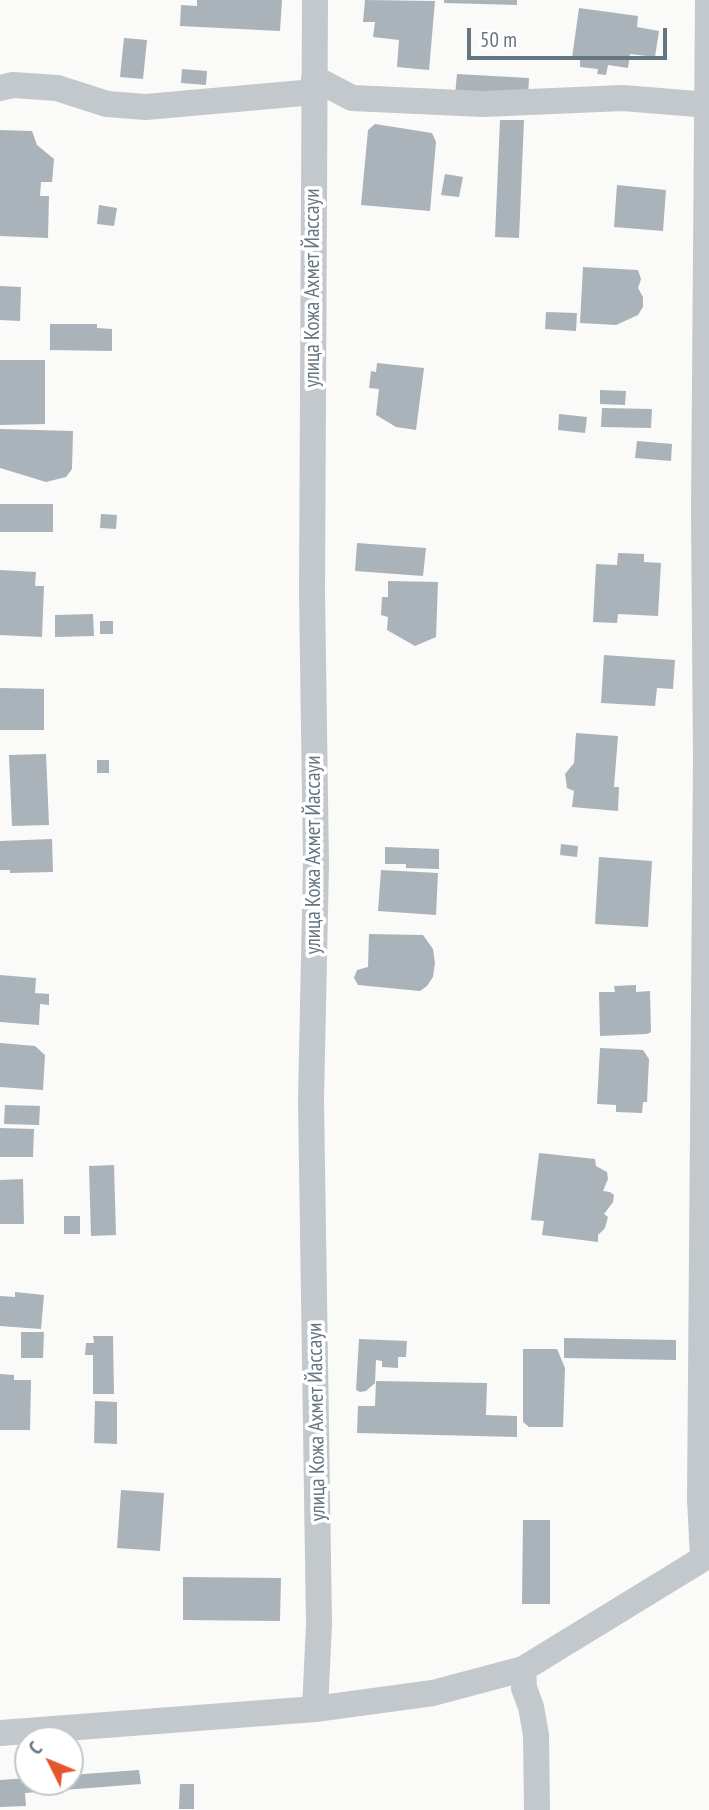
<!DOCTYPE html>
<html>
<head>
<meta charset="utf-8">
<style>
	body { margin:0 }
	#map { position:relative; width:709px; height:1810px; overflow:hidden; background:#fafaf8; font-family:"PT Sans Narrow",sans-serif }
	canvas { display:block }
	.north { position:absolute; left:14px; top:1726px; width:70px; height:70px; box-sizing:border-box; background:#fff; border:2px solid #c1c8cd; border-radius:50%; rotate:313deg; font-size:19px; font-weight:700; line-height:28px; text-align:center; color:#657683 }
	.north::after { content:''; display:block; margin:auto; width:24px; height:32px; background:#e4572e; clip-path:polygon(50% 0,100% 100%,50% 72%,0 100%) }
	.scale { position:absolute; left:467px; top:28px; width:200px; height:32px; box-sizing:border-box; border:4px solid #657683; border-top:0; padding-left:9px; font-size:21px; line-height:24px; white-space:nowrap; color:#657683; -webkit-text-stroke:5px #fff; paint-order:stroke }
</style>
</head>
<body>
<div id="map">
<canvas width="709" height="1810"></canvas>
<div class="north">С</div>
<div class="scale">50 m</div>
</div>
<script>
const c = document.querySelector('canvas').getContext('2d');
c.lineJoin = 'round';
function paint(path, color) {
  c.fillStyle = color;
  c.fill(path, 'evenodd');
}
function shape(rows) {
  const path = new Path2D();
  for (const r of rows) {
    path.moveTo(r[0], r[1]);
    for (let i = 2; i < r.length; i += 2) path.lineTo(r[i], r[i + 1]);
  }
  return path;
}
function stroke(path, color, width, dash) {
  c.strokeStyle = color;
  c.lineWidth = width;
  c.lineCap = dash ? 'butt' : 'round';
  c.setLineDash(dash || []);
  c.stroke(path);
}
function label(font, color, halo, rows, align = 'center') {
  c.font = font + ' "PT Sans Narrow",sans-serif';
  c.lineWidth = 7;
  c.setLineDash([]);
  c.textBaseline = 'middle';
  c.strokeStyle = halo;
  c.fillStyle = color;
  for (const [text, x, y, turn = 0] of rows) {
    c.save();
    c.translate(x, y);
    c.rotate((+turn || 0) * Math.PI / 180);
    c.textAlign = isNaN(turn) ? turn : align;
    if (halo) c.strokeText(text, 0, 0);
    c.fillText(text, 0, 0);
    c.restore();
  }
}
const building = shape([
	[197,0,282,0,280,31,180,26,181,5,197,6],
	[365,0,435,1,429,70,397,67,399,40,373,37,375,22,363,22],
	[444,0,517,0,517,5,444,3],
	[579,8,638,16,637,27,659,31,655,57,630,54,628,68,608,65,606,75,597,74,598,69,580,67,580,59,572,58],
	[124,38,147,40,143,79,120,77],
	[182,69,207,71,206,85,181,83],
	[457,74,529,78,528,99,455,95],
	[500,120,524,120,519,238,495,237],
	[375,124,432,133,436,142,430,211,361,205,368,130],
	[0,130,32,131,37,145,54,159,52,182,41,182,40,196,49,196,48,238,0,236],
	[445,174,463,177,459,197,441,195],
	[617,185,666,190,663,231,614,227],
	[99,205,117,208,114,226,97,224],
	[583,267,638,270,641,279,638,288,643,297,643,307,638,315,616,325,580,323],
	[0,286,21,287,20,321,0,320],
	[546,312,577,313,576,331,545,329],
	[50,324,97,324,97,328,112,329,112,351,50,350],
	[0,360,45,360,45,424,0,425],
	[377,363,424,368,416,430,396,427,376,415,379,389,369,388,371,371,376,372],
	[600,390,626,391,625,405,600,404],
	[602,408,652,409,651,428,601,427],
	[559,414,587,417,585,433,558,430],
	[0,429,73,431,72,469,66,477,46,482,0,468],
	[637,441,672,444,671,461,635,458],
	[0,504,53,504,53,532,0,532],
	[101,514,117,515,116,529,100,528],
	[357,543,426,548,423,576,355,571],
	[618,553,644,554,644,562,661,563,658,616,618,614,617,623,593,622,596,564,617,565],
	[0,570,36,572,35,586,44,586,42,637,0,635],
	[388,581,438,582,436,637,415,646,387,630,388,617,381,615,382,597,388,597],
	[93,614,94,636,55,637,55,615],
	[100,621,113,621,113,634,100,634],
	[604,655,675,660,673,689,657,688,655,706,601,703],
	[0,688,44,689,44,730,0,730],
	[576,733,618,736,614,787,619,787,618,811,572,807,574,791,567,788,565,774,574,763],
	[46,754,49,825,12,826,9,755],
	[97,760,109,760,109,773,97,773],
	[52,839,53,872,10,873,10,870,0,870,0,841],
	[561,844,578,846,577,857,560,855],
	[385,847,439,849,439,869,406,868,406,864,385,864],
	[599,857,652,861,648,927,595,924],
	[381,870,438,873,436,915,378,911],
	[369,934,423,935,433,949,435,963,433,977,427,986,420,991,358,985,354,978,357,970,368,967],
	[0,975,36,978,35,993,49,994,49,1005,40,1004,39,1025,0,1022],
	[636,985,636,992,650,991,651,1032,647,1034,600,1036,599,992,615,992,614,986],
	[0,1043,35,1046,45,1055,43,1090,0,1087],
	[600,1048,643,1050,649,1059,647,1102,643,1102,642,1113,616,1112,616,1105,597,1104],
	[5,1105,40,1106,39,1125,4,1124],
	[0,1128,34,1129,33,1157,0,1157],
	[539,1153,595,1159,596,1166,607,1172,608,1179,603,1191,610,1192,614,1195,613,1202,604,1214,608,1217,605,1228,598,1235,598,1242,542,1235,544,1221,531,1220],
	[114,1165,116,1235,91,1236,89,1166],
	[23,1179,24,1224,0,1224,0,1180],
	[64,1216,80,1216,80,1234,64,1234],
	[15,1292,44,1295,41,1329,0,1326,0,1296,15,1297],
	[21,1332,44,1332,43,1358,21,1358],
	[93,1336,113,1336,114,1394,93,1394,93,1355,85,1355,86,1343,94,1343],
	[564,1338,676,1340,676,1360,564,1358],
	[359,1339,407,1341,406,1357,398,1357,398,1368,382,1367,382,1361,376,1360,375,1383,366,1391,360,1392,356,1390],
	[523,1349,557,1349,565,1368,563,1427,529,1427,523,1422],
	[0,1374,14,1375,14,1380,31,1380,30,1430,0,1430],
	[376,1381,487,1383,486,1415,517,1416,517,1437,357,1433,358,1406,375,1406],
	[95,1401,117,1402,117,1444,94,1443],
	[121,1490,164,1493,160,1551,117,1548],
	[523,1520,550,1520,550,1604,522,1604],
	[183,1577,281,1578,280,1621,183,1620],
	[139,1770,141,1784,25,1793,26,1806,0,1807,0,1780,28,1778,28,1782,70,1782,70,1775],
	[180,1784,194,1784,194,1809,179,1809]
]);
const street = shape([
	[315,0,312,592,316,865,311,1100,319,1624,315,1709],
	[314,78,352,98,483,104,623,98,709,105],
	[0,88,13,85,57,88,107,104,146,107,314,92],
	[703,1558,700,1499,706,758,704,512,708,0],
	[523,1669,524,1688,531,1707,536,1735,537,1810],
	[0,1733,315,1709,433,1693,523,1669,709,1555]
]);
const streetNames = [
	["улица Кожа Ахмет Йассауи",313,288,-90],
	["улица Кожа Ахмет Йассауи",314,855,-90],
	["улица Кожа Ахмет Йассауи",317,1422,-91]
];
paint(building, '#aab3b9');
stroke(street, '#c3c8cc', 26);
label('21px', '#657683', '#fff', streetNames);
</script>
</body>
</html>
